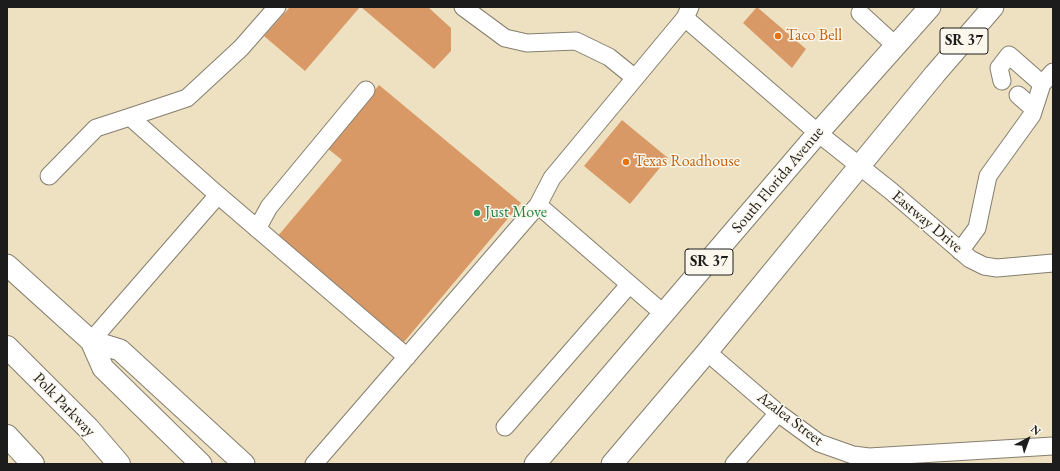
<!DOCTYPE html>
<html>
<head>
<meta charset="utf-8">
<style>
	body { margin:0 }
	#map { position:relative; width:1060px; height:471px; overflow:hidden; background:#eee1c1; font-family:"EB Garamond",serif }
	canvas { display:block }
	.frame { position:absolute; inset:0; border:8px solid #1c1c1c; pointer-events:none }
	.north { position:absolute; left:1008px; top:419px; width:40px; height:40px; -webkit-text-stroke:3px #fbf7ec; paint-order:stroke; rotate:41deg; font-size:11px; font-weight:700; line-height:16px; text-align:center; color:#1c1c1c }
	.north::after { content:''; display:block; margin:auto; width:14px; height:18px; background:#1c1c1c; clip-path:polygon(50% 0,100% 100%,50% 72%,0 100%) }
</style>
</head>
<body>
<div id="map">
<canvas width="1060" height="471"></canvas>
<div class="frame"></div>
<div class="north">N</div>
</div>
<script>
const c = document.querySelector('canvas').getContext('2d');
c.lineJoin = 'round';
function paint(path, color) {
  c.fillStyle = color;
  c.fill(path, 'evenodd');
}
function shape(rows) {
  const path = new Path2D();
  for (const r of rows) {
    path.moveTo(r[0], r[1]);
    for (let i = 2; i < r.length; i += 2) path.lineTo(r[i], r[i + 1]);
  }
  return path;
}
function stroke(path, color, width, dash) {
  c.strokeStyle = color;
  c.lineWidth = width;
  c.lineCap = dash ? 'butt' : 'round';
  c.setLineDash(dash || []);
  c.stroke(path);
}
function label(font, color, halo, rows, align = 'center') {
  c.font = font + ' "EB Garamond",serif';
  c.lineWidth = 3;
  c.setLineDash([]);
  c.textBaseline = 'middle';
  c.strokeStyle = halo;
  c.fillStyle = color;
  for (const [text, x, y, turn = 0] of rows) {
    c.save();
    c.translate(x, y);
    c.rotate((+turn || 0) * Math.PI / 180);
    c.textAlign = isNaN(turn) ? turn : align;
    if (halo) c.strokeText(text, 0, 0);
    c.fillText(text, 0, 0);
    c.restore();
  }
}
const building = shape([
	[290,7,360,7,305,71,264,36],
	[361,7,428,7,451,28,451,51,434,69],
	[757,7,806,49,792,68,743,23],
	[379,85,521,203,404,342,277,237,342,160,327,148],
	[622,120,668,158,630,204,584,166]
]);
const minor = shape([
	[463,7,505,38,527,43,576,41,609,57,635,78],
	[860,13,896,46],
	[685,18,818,133,891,191,970,259,984,266,997,268,1053,263],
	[1002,81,999,68,1009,55,1042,84],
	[1018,95,1034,109],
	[130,117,187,98,241,48,277,7],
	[49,176,96,128,130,117,218,195],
	[538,205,552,178,685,18,690,7],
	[257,229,269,207,366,90],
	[960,251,977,228,988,176,1032,115,1042,84,1053,72],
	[91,341,218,195,407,357],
	[707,352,778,413,819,443,853,455,869,457,1053,446],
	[505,427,629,285],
	[314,464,538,205,664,314],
	[734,464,778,413]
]);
const major = shape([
	[7,265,91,341,120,350,244,464],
	[91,341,103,368,201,464],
	[535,464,818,133,930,7],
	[612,464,707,352,935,74,993,7]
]);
const highway = shape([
	[7,347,88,428,119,464],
	[7,436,33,464]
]);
const markers = [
	[778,36,4,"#e8710a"],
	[626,162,4,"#e8710a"],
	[477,213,4,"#2e9e5b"]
];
const shields = [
	[964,41,48],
	[709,262,48]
];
const shieldNames = [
	["SR 37",964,41],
	["SR 37",709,262]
];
const foodNames = [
	["Taco Bell",786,36],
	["Texas Roadhouse",634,162]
];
const streetNames = [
	["South Florida Avenue",778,180,-50],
	["Eastway Drive",927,222,40],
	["Polk Parkway",64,405,46],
	["Azalea Street",790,419,37]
];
const leisureNames = [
	["Just Move",485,213]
];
paint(building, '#d99967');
stroke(minor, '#857e6e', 19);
stroke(major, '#857e6e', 23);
stroke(highway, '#857e6e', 24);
stroke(minor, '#fff', 17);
stroke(major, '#fff', 21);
stroke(highway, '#fff', 22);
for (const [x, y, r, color] of markers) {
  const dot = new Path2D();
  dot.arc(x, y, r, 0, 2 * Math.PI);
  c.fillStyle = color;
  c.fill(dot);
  stroke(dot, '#fbf7ec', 1.5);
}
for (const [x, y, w] of shields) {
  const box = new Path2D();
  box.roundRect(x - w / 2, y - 13, w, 26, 3);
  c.fillStyle = '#fbf7ec';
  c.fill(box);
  stroke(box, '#1c1c1c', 1);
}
label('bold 15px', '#1c1c1c', null, shieldNames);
label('16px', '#c56008', '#fbf7ec', foodNames, 'left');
label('16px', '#1c1c1c', '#fbf7ec', streetNames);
label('16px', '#27864d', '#fbf7ec', leisureNames, 'left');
</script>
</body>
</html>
